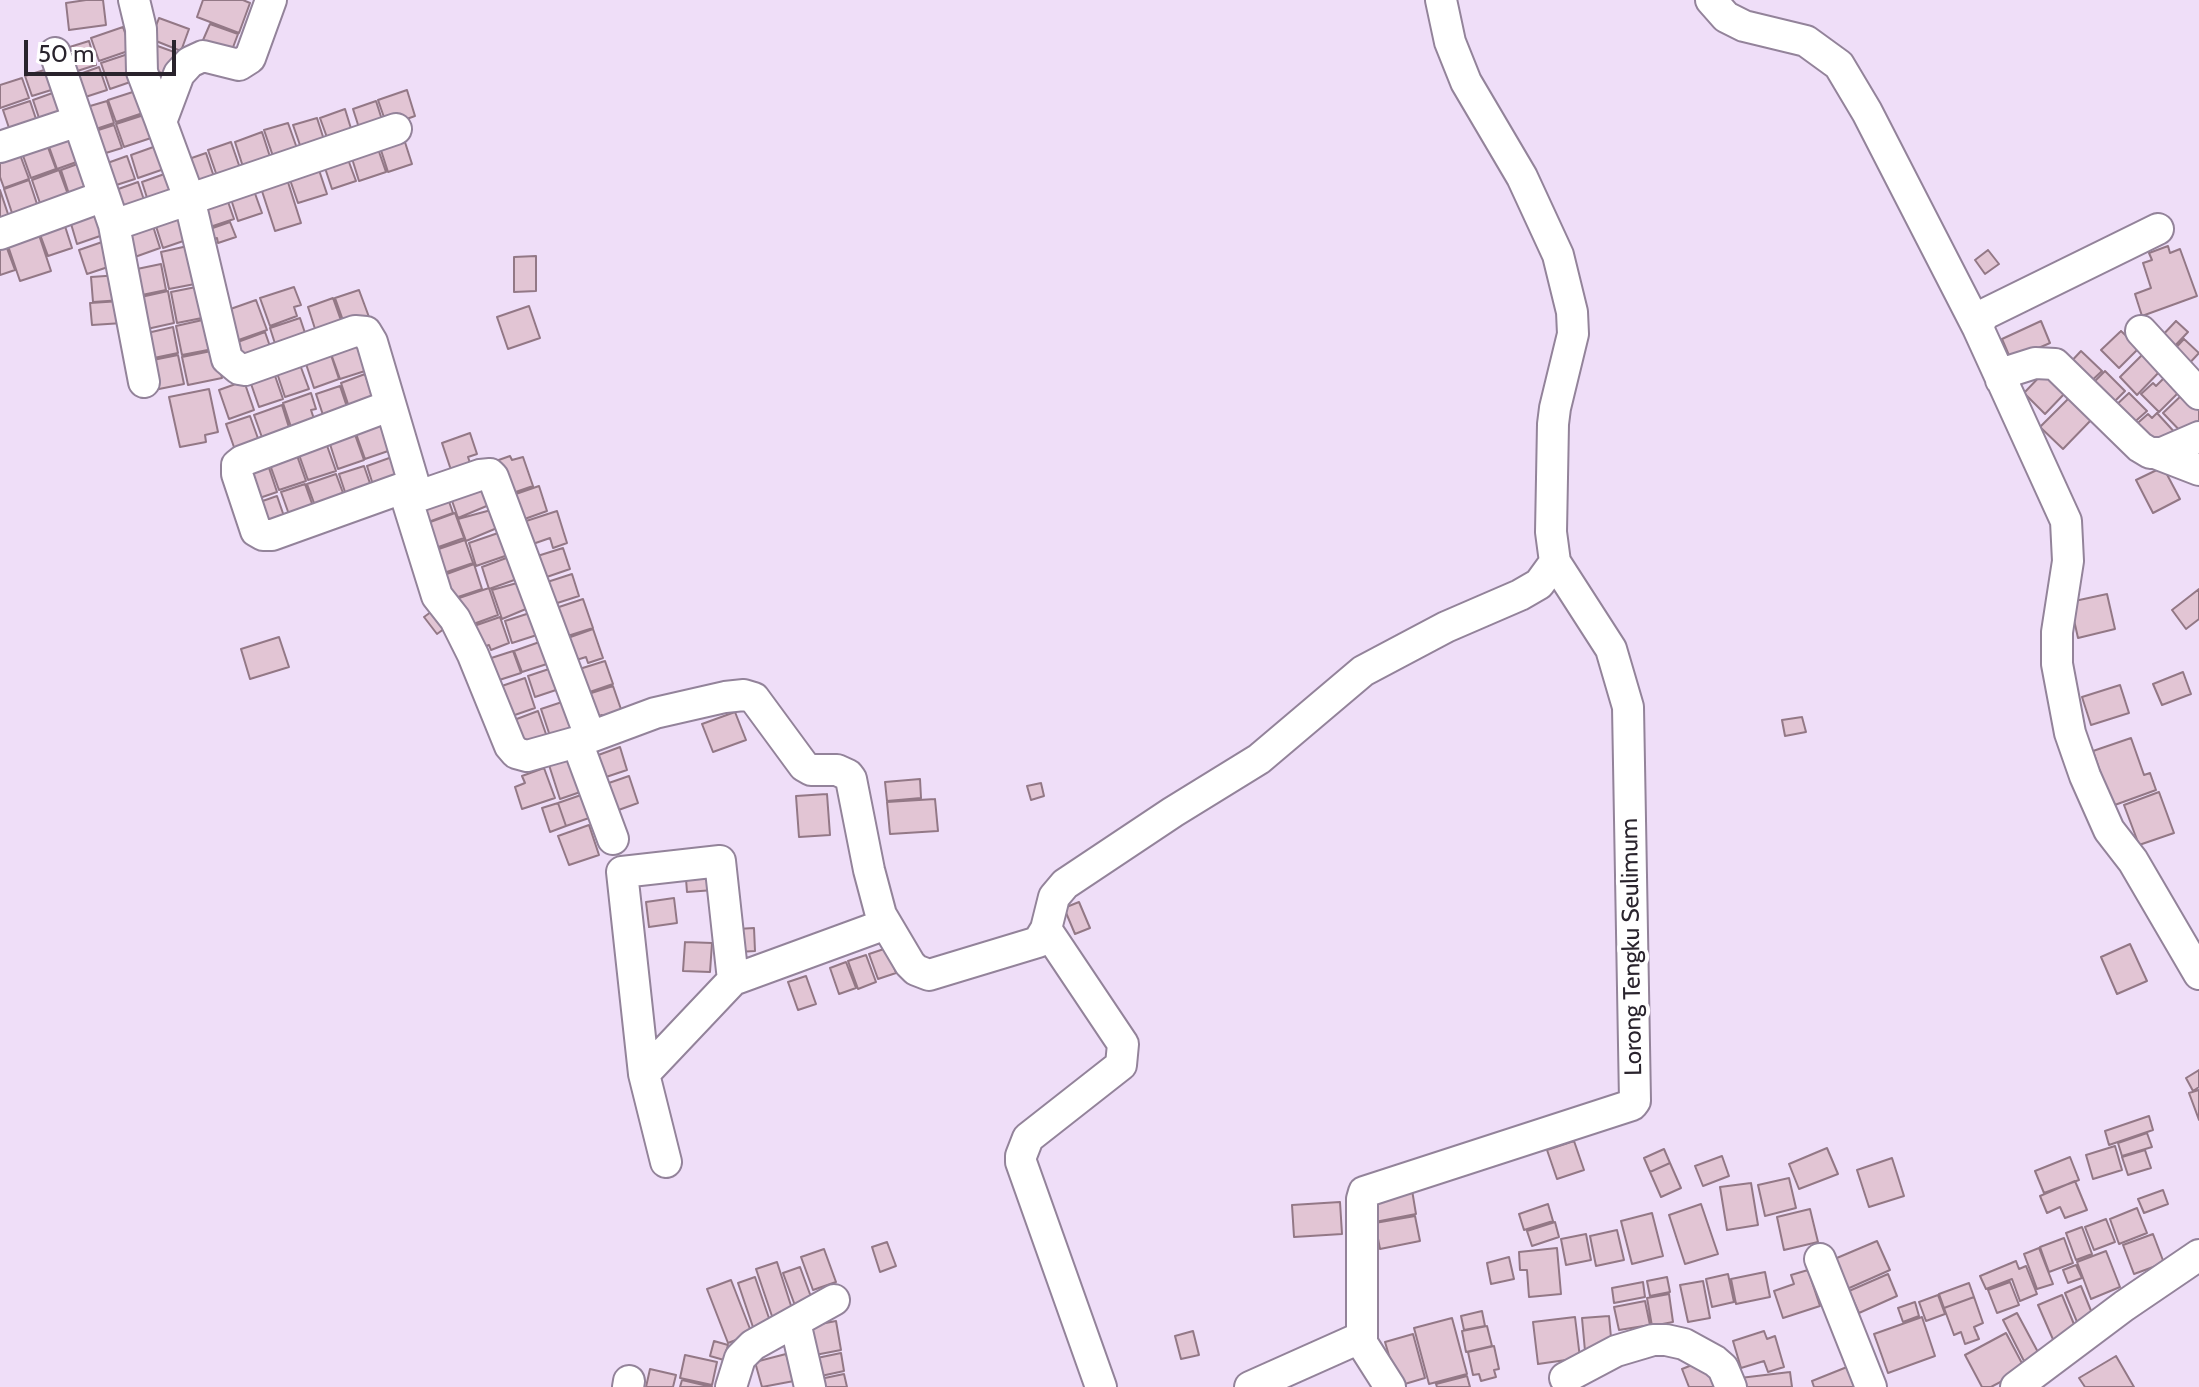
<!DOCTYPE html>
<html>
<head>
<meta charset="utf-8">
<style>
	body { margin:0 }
	#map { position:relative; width:2199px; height:1387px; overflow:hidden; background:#efdef8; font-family:Cabin,sans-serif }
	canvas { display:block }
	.scale { position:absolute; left:24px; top:40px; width:152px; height:36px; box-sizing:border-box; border:4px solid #29232c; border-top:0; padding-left:10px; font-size:24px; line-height:28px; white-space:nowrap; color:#29232c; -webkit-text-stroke:6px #fff; paint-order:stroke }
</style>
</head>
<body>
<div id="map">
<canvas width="2199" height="1387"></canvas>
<div class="scale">50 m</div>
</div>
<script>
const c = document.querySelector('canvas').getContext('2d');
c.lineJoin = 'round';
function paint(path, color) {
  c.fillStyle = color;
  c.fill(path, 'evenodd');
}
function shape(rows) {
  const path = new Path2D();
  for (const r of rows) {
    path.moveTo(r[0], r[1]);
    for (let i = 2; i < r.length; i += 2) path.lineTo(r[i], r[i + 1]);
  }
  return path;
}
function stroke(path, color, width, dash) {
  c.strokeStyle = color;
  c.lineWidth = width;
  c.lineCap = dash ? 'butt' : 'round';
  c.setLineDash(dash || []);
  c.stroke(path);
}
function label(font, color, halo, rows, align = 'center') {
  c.font = font + ' Cabin,sans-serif';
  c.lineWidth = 8;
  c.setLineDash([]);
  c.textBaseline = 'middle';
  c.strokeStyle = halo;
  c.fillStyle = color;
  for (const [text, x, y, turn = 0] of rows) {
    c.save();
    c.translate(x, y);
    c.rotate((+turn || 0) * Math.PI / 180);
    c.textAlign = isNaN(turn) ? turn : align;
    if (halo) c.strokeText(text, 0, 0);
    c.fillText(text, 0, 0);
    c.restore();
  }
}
const building = shape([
	[86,0,103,0,106,25,69,30,66,3,86,0],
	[203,0,243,0,250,3,239,33,197,17,203,0],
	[159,18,189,29,181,51,151,39,159,18],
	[210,24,238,34,229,58,200,47,210,24],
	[123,27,131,50,99,61,91,38,123,27],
	[89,41,96,65,68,74,60,50,89,41],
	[152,44,177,53,169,76,144,66,152,44],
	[131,53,139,79,110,89,101,63,131,53],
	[54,67,61,87,32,96,25,76,54,67],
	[99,67,107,90,76,100,69,78,99,67],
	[22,78,29,98,0,108,0,85,22,78],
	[61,90,70,115,41,124,33,100,61,90],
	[139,90,146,112,116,122,108,100,139,90],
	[407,90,415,116,387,126,378,100,407,90],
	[30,101,38,125,11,134,3,110,30,101],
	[107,101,114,123,87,132,80,109,107,101],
	[376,101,384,126,361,134,353,109,376,101],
	[345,109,353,135,329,143,320,118,345,109],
	[147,114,154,137,124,147,116,124,147,114],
	[317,118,325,143,302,151,293,125,317,118],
	[288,123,299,154,275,162,264,130,288,123],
	[114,125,122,148,96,156,89,133,114,125],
	[73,132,82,160,57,169,47,141,73,132],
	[262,132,272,163,245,173,235,142,262,132],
	[403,136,412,164,388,172,379,144,403,136],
	[46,142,56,169,31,178,21,150,46,142],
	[231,142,241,171,218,179,208,150,231,142],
	[376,143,386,172,359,181,350,152,376,143],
	[159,145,167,168,138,178,131,155,159,145],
	[19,152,29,179,4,188,0,177,0,158,19,152],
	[206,153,215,180,192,187,183,161,206,153],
	[346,154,356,181,332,189,323,162,346,154],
	[127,156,135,179,107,188,99,166,127,156],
	[83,162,94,192,71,200,61,170,83,162],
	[317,164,327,194,298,203,288,174,317,164],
	[59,170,70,200,42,209,32,180,59,170],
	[170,172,177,195,149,204,142,182,170,172],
	[286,176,301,223,275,231,260,185,286,176],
	[29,180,39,210,14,219,4,189,29,180],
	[138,182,146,206,118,215,110,192,138,182],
	[253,188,262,213,238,221,230,196,253,188],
	[0,190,10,220,0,224,0,190],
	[226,196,234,219,204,229,196,206,226,196],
	[95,209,103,235,77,244,69,217,95,209],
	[182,210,192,238,163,248,154,220,182,210],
	[63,220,72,248,48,256,38,229,63,220],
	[151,220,160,248,132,258,122,229,151,220],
	[230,222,236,237,218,243,217,238,208,241,204,231,230,222],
	[37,229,51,271,20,281,6,240,37,229],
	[105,241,114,265,87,274,79,250,105,241],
	[5,243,15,270,0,275,0,245,5,243],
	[192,245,200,283,169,289,161,252,192,245],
	[2168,246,2170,253,2180,249,2197,296,2142,316,2135,294,2151,288,2143,263,2152,260,2149,253,2168,246],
	[1988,250,1999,264,1985,274,1975,260,1988,250],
	[536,256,536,291,514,292,514,257,536,256],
	[161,264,166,290,142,295,137,269,161,264],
	[120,275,122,300,93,302,91,277,120,275],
	[201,286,207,317,177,323,171,292,201,286],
	[294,287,301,305,294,307,297,316,270,326,260,298,294,287],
	[359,290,369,317,345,326,335,298,359,290],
	[168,291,174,323,147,329,141,297,168,291],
	[333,298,343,326,317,335,308,307,333,298],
	[256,300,267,330,233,342,222,312,256,300],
	[121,301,123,323,92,325,90,303,121,301],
	[529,306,540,338,508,349,497,317,529,306],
	[300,318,308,342,278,353,270,328,300,318],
	[207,319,213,349,182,355,176,326,207,319],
	[2041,321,2050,343,2011,360,2002,339,2041,321],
	[2176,321,2188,332,2171,350,2159,339,2176,321],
	[173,327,178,353,149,359,143,334,173,327],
	[2121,331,2139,348,2119,368,2101,350,2121,331],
	[265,332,273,355,243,366,235,343,265,332],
	[2184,339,2199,353,2184,369,2169,355,2184,339],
	[356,343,365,371,340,379,330,351,356,343],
	[216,350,222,378,188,385,182,357,216,350],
	[2081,351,2102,371,2086,386,2066,367,2081,351],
	[2146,351,2163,368,2137,395,2120,377,2146,351],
	[330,352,339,379,314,388,305,361,330,352],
	[178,355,184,384,154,390,148,361,178,355],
	[299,362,309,389,285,397,276,370,299,362],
	[273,370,283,399,259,407,249,378,273,370],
	[2105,371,2125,391,2109,407,2090,386,2105,371],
	[2044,372,2066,392,2045,414,2024,393,2044,372],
	[365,374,375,405,351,413,341,383,365,374],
	[2167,375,2181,390,2159,412,2141,394,2153,383,2156,386,2167,375],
	[244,381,254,410,229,419,219,390,244,381],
	[340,386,349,413,325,421,316,394,340,386],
	[209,389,218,432,205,435,206,442,180,447,169,397,209,389],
	[311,393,316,409,311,410,316,425,293,433,283,403,311,393],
	[2129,393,2147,411,2130,426,2113,408,2129,393],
	[2184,393,2199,408,2199,425,2186,437,2163,413,2184,393],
	[2071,396,2093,418,2063,449,2040,427,2071,396],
	[282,405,291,434,264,443,254,415,282,405],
	[2157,413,2178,436,2152,450,2132,428,2148,414,2152,418,2157,413],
	[250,416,260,444,236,453,226,424,250,416],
	[381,419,391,450,365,459,354,428,381,419],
	[353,429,364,460,338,469,328,438,353,429],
	[470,433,477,454,468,457,471,466,452,473,442,443,470,433],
	[325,440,336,471,308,480,297,449,325,440],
	[295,450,306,481,279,490,268,459,295,450],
	[510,456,512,460,523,457,533,486,507,495,493,462,510,456],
	[392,457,401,483,375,491,367,466,392,457],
	[267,462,277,492,248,502,244,470,267,462],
	[364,466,373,492,348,501,339,474,364,466],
	[2163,467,2180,499,2153,513,2136,480,2163,467],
	[336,474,346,501,317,511,307,484,336,474],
	[305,484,315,512,291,520,281,492,305,484],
	[482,486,489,505,458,518,449,492,482,486],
	[539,486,547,511,519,521,510,496,539,486],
	[445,490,453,513,423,524,415,501,445,490],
	[277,496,286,522,260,531,251,505,277,496],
	[491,510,497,528,466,541,458,519,491,510],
	[557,511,567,543,553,548,550,538,527,546,520,523,557,511],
	[455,513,464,538,430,550,422,525,455,513],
	[501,532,508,555,476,566,469,543,501,532],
	[465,540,473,563,438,575,430,552,465,540],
	[563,548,570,569,538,580,531,558,563,548],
	[509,557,517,579,489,589,482,567,509,557],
	[474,564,482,589,452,599,444,575,474,564],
	[572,574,579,596,548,606,541,584,572,574],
	[524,581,533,606,502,619,492,590,524,581],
	[489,588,498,615,468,626,459,598,489,588],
	[2199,589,2199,619,2186,629,2172,610,2199,589],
	[2107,594,2115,629,2078,638,2070,602,2107,594],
	[583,599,593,628,558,639,556,608,583,599],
	[435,609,448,626,437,634,424,617,435,609],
	[539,610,540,634,512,643,505,621,539,610],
	[500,617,509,643,491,650,489,645,478,649,471,627,500,617],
	[593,629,603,658,588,663,586,657,570,662,562,640,593,629],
	[279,637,289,667,250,679,241,649,279,637],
	[548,639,550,663,522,672,514,651,548,639],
	[513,651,521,673,493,682,485,660,513,651],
	[605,661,613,684,581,695,573,671,605,661],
	[555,667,562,688,535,697,528,676,555,667],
	[2183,672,2191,694,2162,705,2153,684,2183,672],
	[525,678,535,708,509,717,499,687,525,678],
	[2120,685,2129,713,2091,725,2082,697,2120,685],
	[613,686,623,715,604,722,602,715,590,719,582,696,613,686],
	[568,700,577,727,550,736,541,709,568,700],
	[538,711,547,737,523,746,514,720,538,711],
	[735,712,746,740,713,752,702,724,735,712],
	[1802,717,1806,732,1785,736,1782,720,1802,717],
	[2131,738,2144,775,2150,773,2156,790,2112,806,2093,751,2131,738],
	[620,747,627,770,600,779,593,757,620,747],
	[572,757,589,789,560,799,549,765,572,757],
	[544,768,555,798,522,809,515,787,525,783,522,776,544,768],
	[629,776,638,803,613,812,603,785,629,776],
	[920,779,921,798,887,801,885,782,920,779],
	[1041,783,1044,796,1031,800,1027,786,1041,783],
	[2159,792,2174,833,2139,845,2124,805,2159,792],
	[827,794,830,835,799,837,796,796,827,794],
	[581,795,589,818,566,826,558,803,581,795],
	[935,799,938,831,890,834,887,802,935,799],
	[558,803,566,826,550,832,542,808,558,803],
	[589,825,599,855,569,865,558,836,589,825],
	[713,864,714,890,687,892,685,866,713,864],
	[674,898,677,923,649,927,646,902,674,898],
	[1079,902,1090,928,1075,934,1064,908,1079,902],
	[754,928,755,951,738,952,737,929,754,928],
	[685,942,712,943,710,972,683,971,685,942],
	[2130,944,2147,981,2117,994,2101,957,2130,944],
	[887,948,896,973,878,979,869,954,887,948],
	[866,955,876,982,858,989,848,961,866,955],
	[846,962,856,988,839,994,830,968,846,962],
	[806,976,816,1004,798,1010,788,982,806,976],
	[2199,1070,2199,1087,2193,1091,2186,1078,2199,1070],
	[2199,1090,2199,1120,2189,1093,2199,1090],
	[2149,1116,2153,1130,2109,1145,2105,1131,2149,1116],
	[2147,1133,2152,1147,2122,1156,2118,1143,2147,1133],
	[1574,1141,1584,1170,1557,1179,1547,1150,1574,1141],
	[2115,1146,2122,1170,2093,1179,2086,1155,2115,1146],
	[1827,1148,1838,1174,1799,1189,1789,1164,1827,1148],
	[1664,1149,1670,1163,1650,1172,1644,1158,1664,1149],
	[2145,1150,2151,1168,2128,1175,2122,1157,2145,1150],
	[1722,1156,1729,1176,1703,1186,1695,1166,1722,1156],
	[2070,1157,2079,1180,2044,1193,2035,1171,2070,1157],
	[1892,1158,1904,1196,1869,1207,1857,1170,1892,1158],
	[1670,1163,1681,1188,1661,1197,1650,1172,1670,1163],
	[1789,1178,1796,1208,1765,1216,1758,1185,1789,1178],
	[2075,1181,2087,1210,2065,1218,2060,1207,2047,1213,2040,1196,2075,1181],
	[1751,1183,1758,1225,1727,1230,1720,1187,1751,1183],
	[1412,1190,1416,1214,1375,1222,1370,1198,1412,1190],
	[2163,1190,2168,1204,2144,1213,2138,1199,2163,1190],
	[1340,1202,1342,1234,1294,1237,1292,1205,1340,1202],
	[1548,1204,1553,1221,1524,1230,1519,1214,1548,1204],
	[1701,1204,1718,1254,1685,1264,1669,1215,1701,1204],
	[2137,1208,2147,1233,2119,1244,2110,1219,2137,1208],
	[1810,1209,1818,1242,1784,1250,1777,1217,1810,1209],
	[1652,1213,1663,1256,1632,1264,1621,1221,1652,1213],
	[1415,1216,1420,1241,1380,1249,1375,1223,1415,1216],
	[2106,1219,2115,1242,2094,1250,2085,1227,2106,1219],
	[1555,1222,1559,1237,1532,1246,1527,1231,1555,1222],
	[2082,1227,2092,1254,2076,1260,2066,1233,2082,1227],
	[1617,1230,1624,1260,1596,1266,1590,1236,1617,1230],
	[1586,1234,1591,1260,1566,1265,1561,1239,1586,1234],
	[2153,1234,2164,1263,2134,1274,2123,1245,2153,1234],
	[2064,1238,2073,1263,2049,1272,2040,1247,2064,1238],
	[1877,1241,1890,1270,1838,1293,1825,1263,1877,1241],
	[887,1242,896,1266,880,1272,872,1247,887,1242],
	[1557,1248,1561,1294,1529,1297,1527,1270,1520,1270,1519,1252,1557,1248],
	[2039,1248,2053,1284,2037,1289,2024,1254,2039,1248],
	[824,1249,836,1282,813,1290,801,1257,824,1249],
	[2106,1251,2120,1287,2091,1299,2077,1262,2106,1251],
	[1509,1257,1514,1279,1491,1284,1487,1263,1509,1257],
	[2016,1261,2019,1269,2026,1266,2037,1294,2020,1301,2012,1279,1986,1289,1980,1276,2016,1261],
	[777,1262,794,1315,774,1322,756,1269,777,1262],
	[2076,1265,2082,1278,2068,1283,2063,1270,2076,1265],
	[800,1267,814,1305,797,1311,783,1273,800,1267],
	[1808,1270,1820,1306,1783,1318,1774,1291,1794,1284,1791,1275,1808,1270],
	[1765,1272,1770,1297,1736,1304,1731,1279,1765,1272],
	[1728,1274,1734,1302,1712,1307,1706,1279,1728,1274],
	[1888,1274,1897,1296,1859,1313,1849,1291,1888,1274],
	[755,1277,771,1324,754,1330,738,1283,755,1277],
	[1667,1277,1670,1292,1650,1296,1647,1281,1667,1277],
	[731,1280,752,1334,728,1343,707,1289,731,1280],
	[1703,1281,1710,1318,1688,1322,1680,1285,1703,1281],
	[1643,1282,1645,1297,1614,1303,1612,1288,1643,1282],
	[2010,1282,2019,1305,1997,1313,1988,1290,2010,1282],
	[1969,1283,1974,1297,1944,1308,1939,1294,1969,1283],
	[2081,1286,2096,1323,2080,1329,2065,1293,2081,1286],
	[1669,1294,1673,1322,1652,1326,1647,1298,1669,1294],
	[1938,1295,1945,1314,1926,1321,1919,1302,1938,1295],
	[2062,1295,2078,1334,2055,1344,2038,1305,2062,1295],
	[1974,1297,1983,1323,1974,1327,1979,1339,1965,1344,1961,1332,1954,1335,1944,1308,1974,1297],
	[1645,1301,1650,1325,1619,1330,1614,1307,1645,1301],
	[1915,1302,1919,1316,1903,1322,1898,1308,1915,1302],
	[1482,1311,1485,1326,1464,1330,1461,1316,1482,1311],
	[2017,1313,2039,1354,2024,1361,2003,1320,2017,1313],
	[1609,1316,1612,1348,1585,1351,1582,1318,1609,1316],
	[1575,1317,1580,1358,1538,1364,1533,1322,1575,1317],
	[1922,1317,1935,1356,1888,1373,1874,1334,1922,1317],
	[1452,1318,1467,1374,1429,1384,1414,1328,1452,1318],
	[836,1321,841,1350,815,1355,810,1326,836,1321],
	[1487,1326,1492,1346,1466,1352,1462,1331,1487,1326],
	[1193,1331,1199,1355,1181,1359,1175,1336,1193,1331],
	[1764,1331,1767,1339,1775,1336,1784,1367,1768,1372,1764,1361,1741,1368,1733,1341,1764,1331],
	[2006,1333,2025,1369,1991,1387,1982,1387,1965,1355,2006,1333],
	[1413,1334,1425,1378,1398,1386,1385,1342,1413,1334],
	[714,1341,728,1345,724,1360,710,1356,714,1341],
	[1494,1346,1499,1369,1494,1370,1496,1377,1481,1381,1479,1374,1473,1375,1468,1352,1494,1346],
	[841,1353,844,1371,821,1376,817,1358,841,1353],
	[786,1354,794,1381,762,1387,755,1362,786,1354],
	[685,1355,717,1362,712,1385,680,1378,685,1355],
	[2116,1356,2134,1387,2085,1387,2079,1378,2116,1356],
	[1697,1363,1700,1371,1708,1369,1722,1387,1689,1387,1682,1369,1697,1363],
	[1847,1367,1855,1387,1814,1387,1812,1381,1847,1367],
	[650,1369,676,1375,673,1387,646,1387,650,1369],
	[1790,1372,1792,1387,1741,1387,1740,1378,1790,1372],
	[844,1374,847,1387,822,1387,820,1379,844,1374],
	[1467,1376,1470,1387,1437,1387,1436,1384,1467,1376],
	[682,1380,712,1387,680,1387,682,1380]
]);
const minor = shape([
	[134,0,141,29,142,72,161,122],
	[271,0,250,58,239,65,203,56,190,62,179,74,161,122,189,198,227,359,239,369,245,370,355,331,366,332,372,342,414,484,407,500,437,596,455,619,473,655,510,746,516,753,527,756,577,742,655,713,725,697,744,695,754,698,804,766,811,770,837,770,848,775,851,779,869,870,881,915,910,964,916,970,929,975,1038,942,1046,929,1054,897,1065,884,1173,812,1259,759,1363,671,1446,627,1520,595,1539,584,1555,562,1551,532,1553,424,1555,408,1573,334,1572,312,1558,255,1522,177,1466,82,1450,42,1441,0],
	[1711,0,1726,17,1744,26,1806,41,1839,65,1867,112,1978,328,2066,521,2068,561,2057,632,2057,664,2070,733,2085,776,2109,830,2133,861,2199,974],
	[55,53,114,225,144,382],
	[0,147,78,121],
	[114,225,396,129],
	[0,234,104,196],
	[1978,328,1983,315,2158,229],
	[2141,331,2199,394],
	[2001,380,2013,370,2035,363,2055,364,2140,447,2150,453,2162,453,2199,437],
	[389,406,242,461,237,465,237,474,256,531,263,535,272,535,414,484],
	[2155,453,2199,470],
	[407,500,480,475,490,474,493,477,590,736],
	[577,742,613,839],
	[1046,929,1123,1044,1121,1065,1028,1138,1021,1156,1021,1162,1101,1387],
	[644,1074,622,872,720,861,733,980],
	[666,1162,644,1074,733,980,886,924],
	[1820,1259,1871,1387],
	[795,1322,810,1387],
	[1565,1378,1616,1351,1653,1340,1666,1340,1684,1344,1715,1361,1723,1368,1731,1387],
	[628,1387,629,1381],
	[731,1387,740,1358,753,1345,834,1300],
	[1250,1387,1353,1341,1362,1343],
	[1390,1387,1362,1343,1362,1199,1364,1192,1632,1105,1635,1101,1628,707,1611,649,1555,562],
	[2016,1387,2124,1306,2199,1255]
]);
const streetNames = [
	["Lorong Tengku Seulimum",1632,947,-91]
];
paint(building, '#e2c5d4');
stroke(building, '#937886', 2);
stroke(minor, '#93839a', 34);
stroke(minor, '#fff', 30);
label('24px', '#29232c', '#fff', streetNames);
</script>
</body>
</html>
